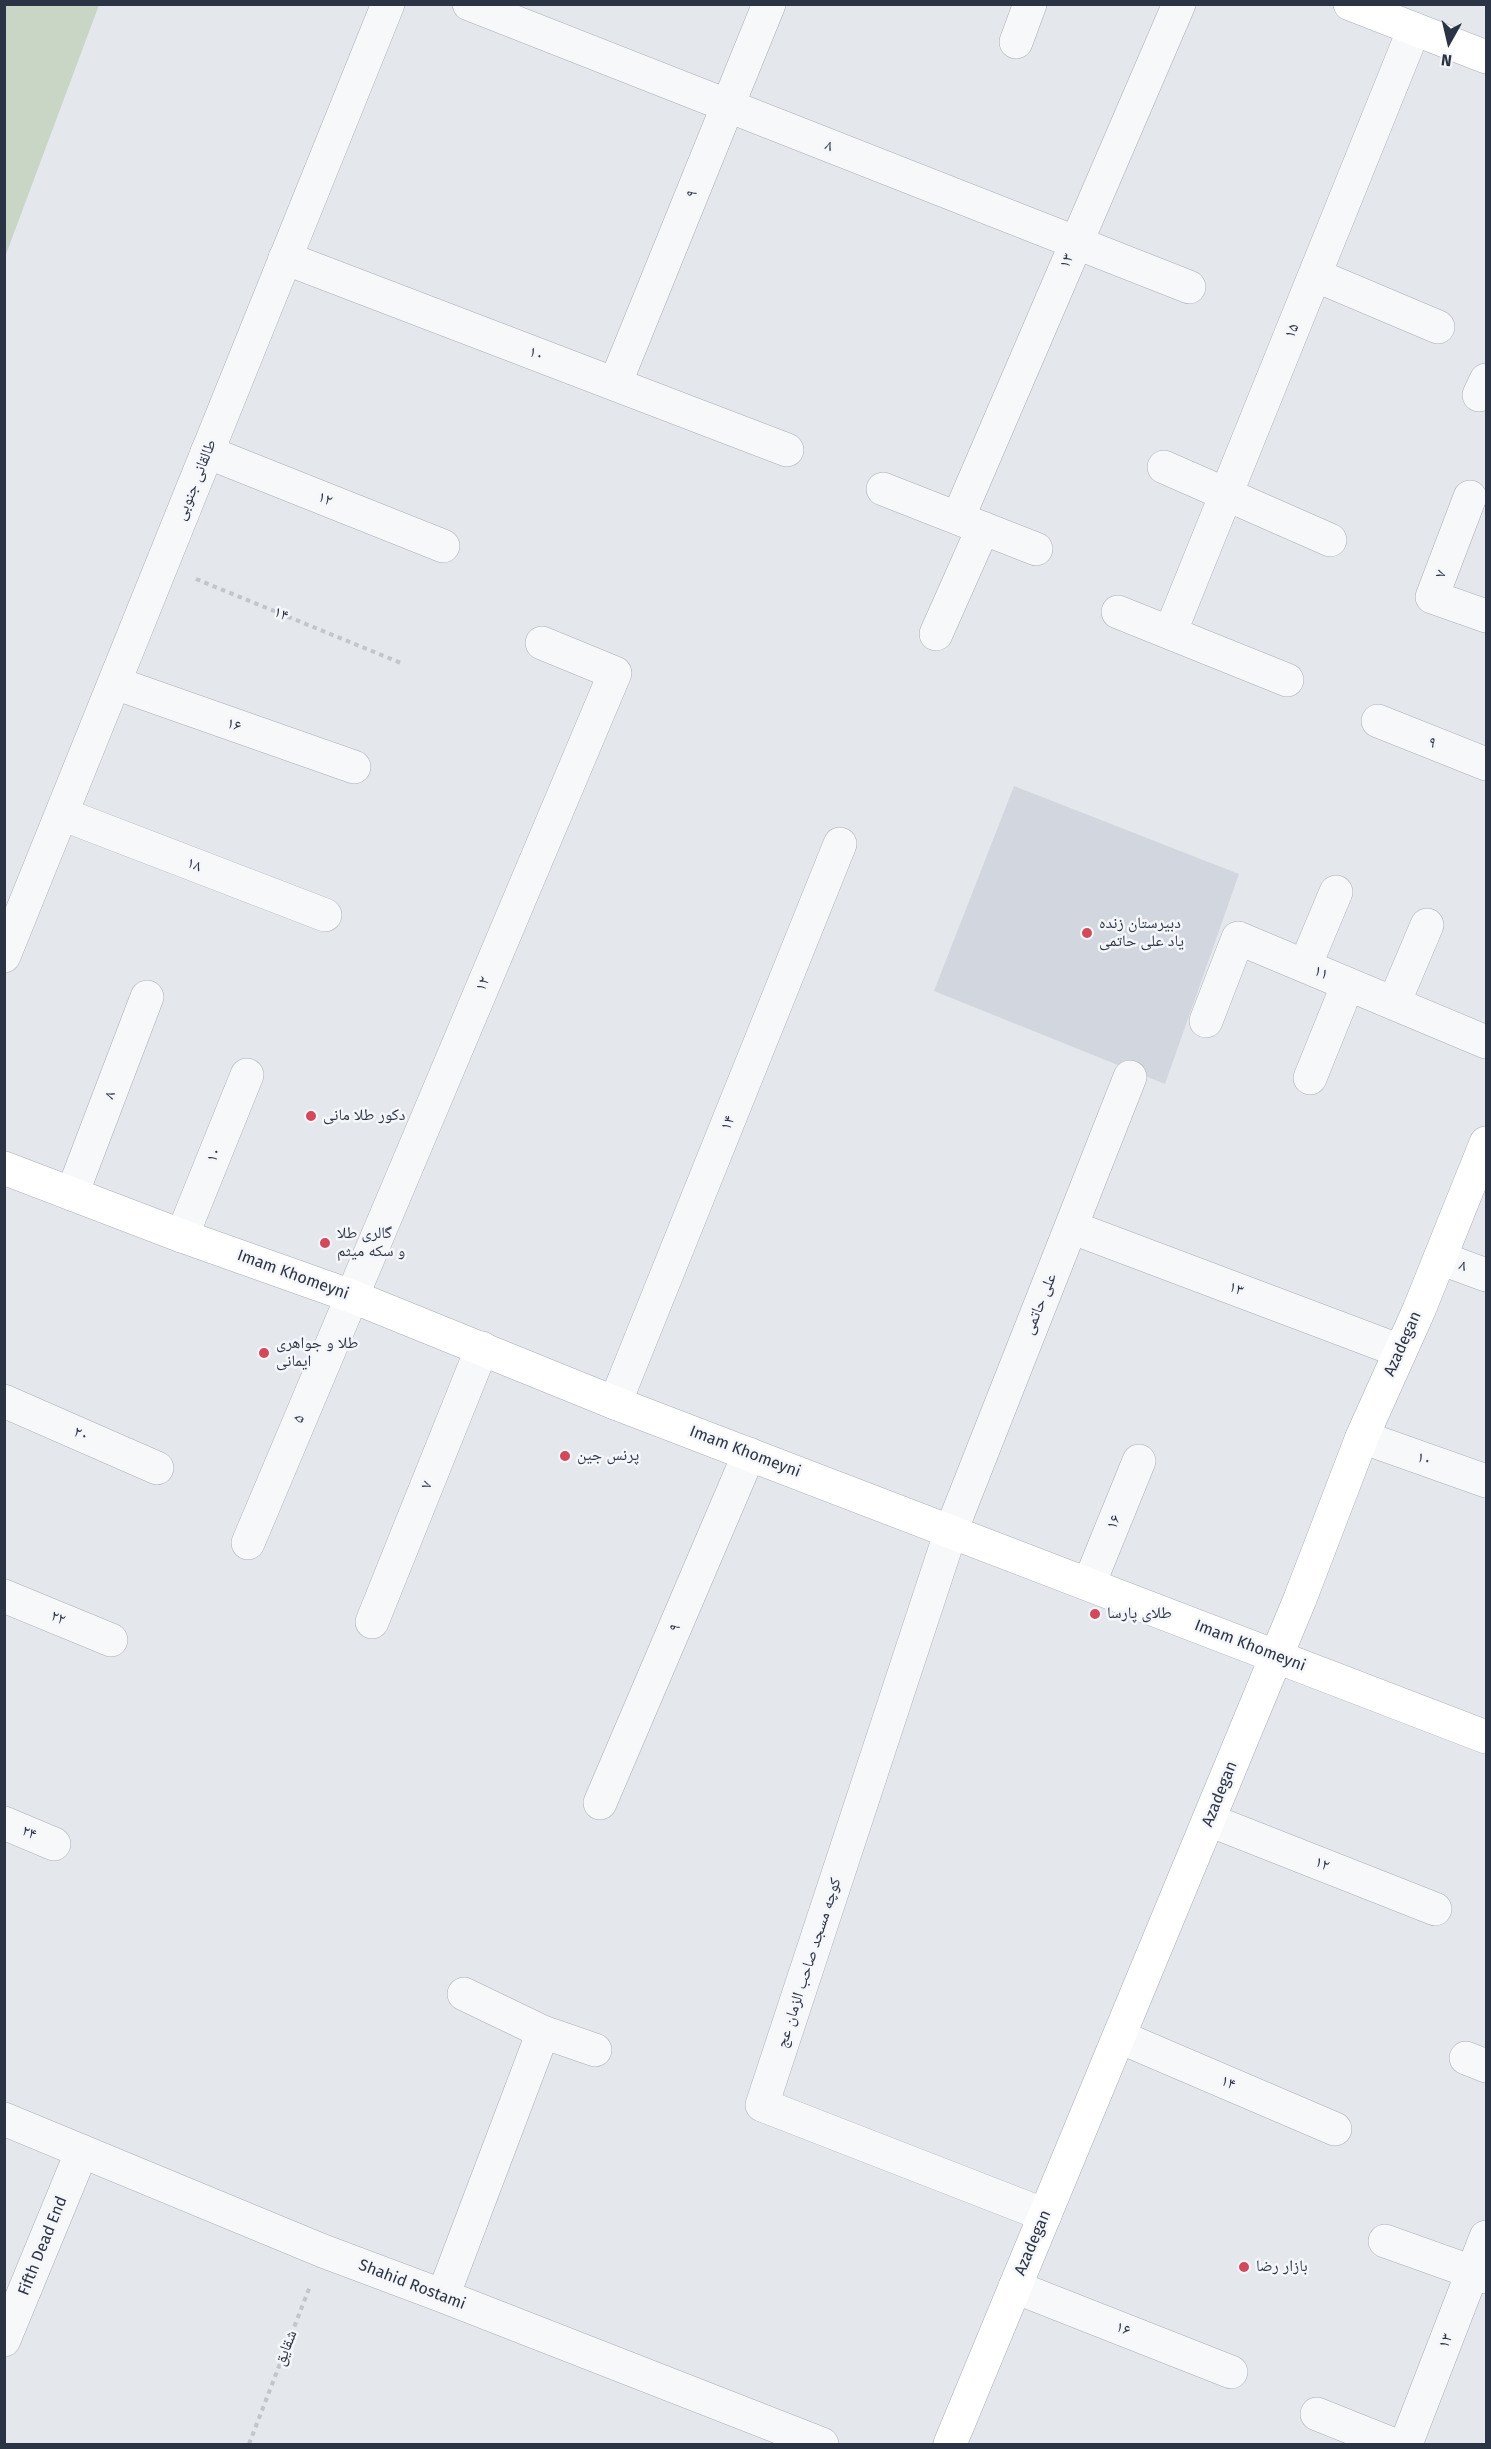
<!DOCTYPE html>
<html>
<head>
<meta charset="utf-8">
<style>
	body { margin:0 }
	#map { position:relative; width:1491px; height:2449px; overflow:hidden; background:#e4e7ec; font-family:"Fira Sans",sans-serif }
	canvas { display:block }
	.frame { position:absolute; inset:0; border:6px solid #2b3445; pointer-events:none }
	.north { position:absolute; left:1419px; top:12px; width:60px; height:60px; -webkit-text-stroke:4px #f4f6f9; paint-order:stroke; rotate:188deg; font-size:16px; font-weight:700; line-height:24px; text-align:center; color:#2b3445 }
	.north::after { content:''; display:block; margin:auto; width:21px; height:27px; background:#2b3445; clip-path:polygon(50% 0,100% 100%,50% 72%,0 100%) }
</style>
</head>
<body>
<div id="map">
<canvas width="1491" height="2449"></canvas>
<div class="frame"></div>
<div class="north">N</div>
</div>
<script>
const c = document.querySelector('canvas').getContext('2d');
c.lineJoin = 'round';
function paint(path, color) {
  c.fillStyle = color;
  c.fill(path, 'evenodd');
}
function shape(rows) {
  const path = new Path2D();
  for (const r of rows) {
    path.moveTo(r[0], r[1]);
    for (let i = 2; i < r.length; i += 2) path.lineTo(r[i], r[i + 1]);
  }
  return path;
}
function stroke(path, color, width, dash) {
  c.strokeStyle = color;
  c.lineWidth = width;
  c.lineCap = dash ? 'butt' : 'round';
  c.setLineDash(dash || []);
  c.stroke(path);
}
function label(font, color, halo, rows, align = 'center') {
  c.font = font + ' "Fira Sans","Noto Naskh Arabic",sans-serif';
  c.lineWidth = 5;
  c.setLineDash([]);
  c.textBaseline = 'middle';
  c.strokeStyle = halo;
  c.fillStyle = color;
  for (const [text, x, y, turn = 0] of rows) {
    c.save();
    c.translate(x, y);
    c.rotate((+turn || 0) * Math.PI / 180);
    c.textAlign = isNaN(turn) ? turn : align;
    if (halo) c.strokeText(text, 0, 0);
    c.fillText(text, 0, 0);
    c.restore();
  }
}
const built = shape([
	[1014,786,1239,874,1165,1084,934,991]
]);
const green = shape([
	[5,4,99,5,5,257,4,5]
]);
const path = shape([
	[196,579,401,663],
	[249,2444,310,2286]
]);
const minor = shape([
	[469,4,1189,287],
	[1016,42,1030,4],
	[285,258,787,450],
	[1315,275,1438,327],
	[615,384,769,4],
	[1479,395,1486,380],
	[207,452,443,546],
	[1164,467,1330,540],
	[883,489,1036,549],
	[1470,497,1432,597,1486,616],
	[958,518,1179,4],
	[1118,612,1287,680],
	[1170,633,1414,29],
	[936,634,983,528],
	[115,683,354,767],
	[1378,721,1486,764],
	[62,814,325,915],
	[1305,966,1336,892],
	[1394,1003,1427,925],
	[1206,1021,1238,938,1486,1042],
	[1310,1078,1348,984],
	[72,1194,147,997],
	[1071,1227,1400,1351],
	[182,1236,247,1075],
	[1440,1258,1486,1275],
	[4,1401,157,1468],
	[615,1403,840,844],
	[1362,1437,1486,1481],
	[248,1543,615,673,542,643],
	[1089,1584,1139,1461],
	[4,1596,111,1640],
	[372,1622,482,1348],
	[600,1803,749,1454],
	[1209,1820,1435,1909],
	[4,1823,54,1844],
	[464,1994,543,2032,595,2050],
	[1120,2037,1335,2129],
	[1466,2058,1486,2066],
	[4,2119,323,2251,443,2296,822,2444],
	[1045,2215,762,2105,951,1531,1130,1077],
	[1385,2241,1486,2277],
	[1015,2287,1231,2372],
	[443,2296,543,2032],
	[4,2340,82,2151],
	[1317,2414,1392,2444],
	[1406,2444,1486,2237]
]);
const tertiary = shape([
	[4,956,388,4]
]);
const secondary = shape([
	[1350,4,1486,57],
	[4,1168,182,1236,351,1296,615,1403,1486,1737],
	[950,2444,1300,1599,1362,1437,1419,1310,1486,1143]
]);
const markers = [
	[1087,933,6,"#d1495b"],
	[311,1116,6,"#d1495b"],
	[325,1243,6,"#d1495b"],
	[264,1353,6,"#d1495b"],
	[565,1456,6,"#d1495b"],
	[1095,1614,6,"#d1495b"],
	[1244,2267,6,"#d1495b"]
];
const streetNames = [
	["۸",829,146,21],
	["۹",692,194,-68],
	["۱۳",1067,261,-67],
	["۱۵",1292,331,-68],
	["۱۰",536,354,21],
	["طالقانی جنوبی",196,480,-68],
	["۱۲",325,499,22],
	["۷",1441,574,-69],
	["۱۴",281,614,22],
	["۱۶",234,725,19],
	["۹",1432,743,22],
	["۱۸",194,865,21],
	["۱۱",1321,973,23],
	["۱۲",483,984,-67],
	["۸",110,1095,-69],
	["۱۴",728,1123,-68],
	["۱۰",214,1155,-68],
	["۸",1463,1266,20],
	["Imam Khomeyni",293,1275,20],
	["۱۳",1236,1289,21],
	["علی حاتمی",1040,1304,-68],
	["Azadegan",1403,1344,-66],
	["۵",299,1419,-67],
	["۲۰",81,1434,24],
	["Imam Khomeyni",745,1452,21],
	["۱۰",1424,1459,19],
	["۷",427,1485,-68],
	["۱۶",1114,1522,-68],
	["۲۲",58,1618,22],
	["۹",675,1628,-67],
	["Imam Khomeyni",1250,1646,21],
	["Azadegan",1220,1794,-68],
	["۲۴",29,1833,23],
	["۱۲",1322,1864,22],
	["کوچه مسجد صاحب الزمان عج",809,1963,-72],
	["۱۴",1228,2083,23],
	["Azadegan",1033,2243,-67],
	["Fifth Dead End",43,2246,-68],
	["Shahid Rostami",412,2285,21],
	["۱۶",1123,2329,21],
	["۱۳",1446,2341,-69],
	["شقایق",286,2348,-69]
];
const poiNames = [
	["دبیرستان زنده",1099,924],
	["یاد علی حاتمی",1099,942],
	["دکور طلا مانی",323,1116],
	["گالری طلا",337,1234],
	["و سکه میثم",337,1252],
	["طلا و جواهری",276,1344],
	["ایمانی",276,1362],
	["پرنس جین",577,1456],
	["طلای پارسا",1107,1614],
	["بازار رضا",1256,2267]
];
paint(built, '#d2d6de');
paint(green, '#c9d6c5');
stroke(minor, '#a9aeb7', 34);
stroke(tertiary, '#a9aeb7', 34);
stroke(secondary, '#a9aeb7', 34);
stroke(path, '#c2c5cb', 4, [4.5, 4.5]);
stroke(minor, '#f7f8fa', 33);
stroke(tertiary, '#f7f8fa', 33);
stroke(secondary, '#fff', 33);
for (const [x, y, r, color] of markers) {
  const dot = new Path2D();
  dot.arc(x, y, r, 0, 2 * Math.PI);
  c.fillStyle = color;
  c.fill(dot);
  stroke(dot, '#f4f6f9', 2);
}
label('16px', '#2b3445', '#f4f6f9', streetNames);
label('16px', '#2b3445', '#f4f6f9', poiNames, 'left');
</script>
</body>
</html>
